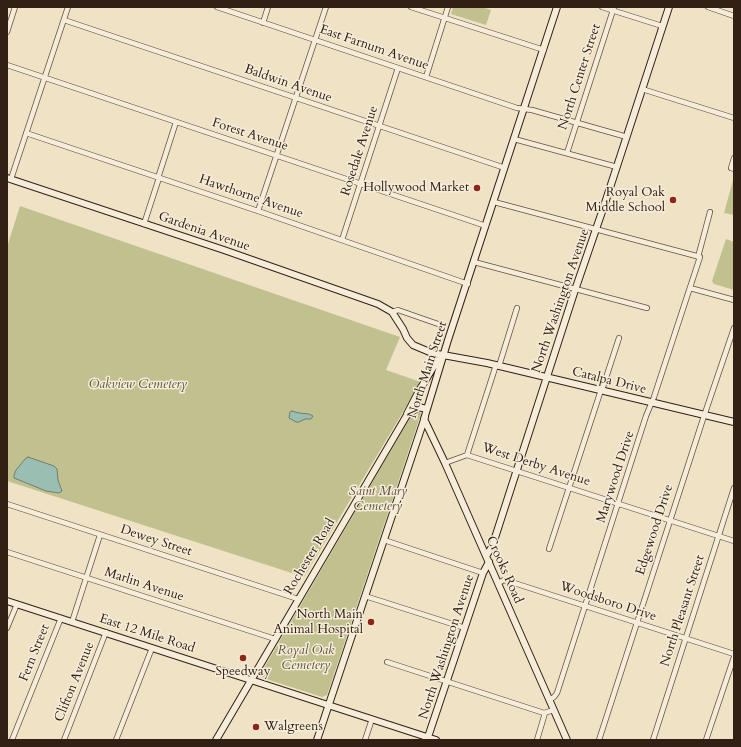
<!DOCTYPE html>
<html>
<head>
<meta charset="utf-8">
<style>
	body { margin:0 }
	#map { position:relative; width:741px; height:747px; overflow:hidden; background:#f0e3c5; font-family:Cardo,serif }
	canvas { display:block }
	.frame { position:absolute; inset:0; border:8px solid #322014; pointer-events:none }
</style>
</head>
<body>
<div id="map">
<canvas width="741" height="747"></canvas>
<div class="frame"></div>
</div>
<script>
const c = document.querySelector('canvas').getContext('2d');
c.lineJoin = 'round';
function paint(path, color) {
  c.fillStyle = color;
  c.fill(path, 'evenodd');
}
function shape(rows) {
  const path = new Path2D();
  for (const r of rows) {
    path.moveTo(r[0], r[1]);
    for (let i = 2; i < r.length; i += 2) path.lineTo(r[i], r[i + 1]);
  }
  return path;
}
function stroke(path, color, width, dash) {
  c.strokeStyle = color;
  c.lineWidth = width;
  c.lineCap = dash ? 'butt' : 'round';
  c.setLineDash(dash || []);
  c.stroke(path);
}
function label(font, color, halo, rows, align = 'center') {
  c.font = font + ' Cardo,serif';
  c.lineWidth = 3;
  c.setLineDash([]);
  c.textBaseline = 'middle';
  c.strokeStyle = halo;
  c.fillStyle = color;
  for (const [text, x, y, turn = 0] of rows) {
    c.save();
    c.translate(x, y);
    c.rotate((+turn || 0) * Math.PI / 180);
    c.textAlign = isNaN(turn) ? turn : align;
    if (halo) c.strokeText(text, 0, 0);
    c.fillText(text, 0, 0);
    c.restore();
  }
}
const green = shape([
	[453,7,482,7,491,10,486,25,451,14],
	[733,180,734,181,734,215,724,213],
	[20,206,400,337,386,370,421,382,304,577,7,481,7,247],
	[726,239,734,242,734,290,714,284,712,281],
	[416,410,420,412,421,414,327,695,322,697,263,678,261,673,411,416]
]);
const water = shape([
	[292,411,299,413,309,414,313,416,311,419,305,419,299,422,296,422,289,418,290,412,292,411],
	[28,457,54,466,57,469,58,480,62,491,59,493,46,491,14,478,14,475,16,470,25,459,28,457]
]);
const street = shape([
	[217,7,517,108,532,110,627,137],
	[411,7,544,50],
	[602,7,662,26],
	[708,7,734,16],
	[64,20,505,168],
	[263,23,268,7],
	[7,32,15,7],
	[7,65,486,226],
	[426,77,448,7],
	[642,89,734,118],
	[26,133,258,211,468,284],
	[514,139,617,167],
	[567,153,614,7],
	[734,158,731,168,734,169],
	[158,178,176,122],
	[11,179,68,7],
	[494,202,700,257,654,397,646,416,557,693,554,697,549,700],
	[258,211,326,7],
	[144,224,159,178],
	[342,240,398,68],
	[698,257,710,212],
	[474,262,647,308],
	[690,288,734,300],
	[392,312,398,310,441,325],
	[499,366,517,308],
	[602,390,619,338],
	[467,455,496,365],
	[445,463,467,455,734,541],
	[7,504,298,599],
	[384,540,483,573],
	[549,549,601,390],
	[7,552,275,639],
	[498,583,504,580,508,581,734,654],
	[365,596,465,628],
	[72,622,100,535],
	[7,628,17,604],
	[387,662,544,713,554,710],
	[12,740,61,618],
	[64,740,106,632],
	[116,740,152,648],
	[365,740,372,719],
	[537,740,545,713],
	[599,740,703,419,734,328],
	[653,740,734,488],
	[706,740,734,657]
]);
const secondary = shape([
	[7,178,224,250,378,304,392,312,403,329,407,338,413,345,432,353,487,363,734,422],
	[407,414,419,391,437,361,443,356],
	[425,416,424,419,445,463,567,740],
	[424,419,448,340,557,7],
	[486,556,492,547,574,293,604,206,669,7],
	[7,601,436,740],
	[428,737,483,573,489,562],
	[216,740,407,415,418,407,427,409,426,412],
	[317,740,425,417]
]);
const markers = [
	[477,188,4,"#8f2418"],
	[673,200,4,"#8f2418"],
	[371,622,4,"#8f2418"],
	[243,658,4,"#8f2418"],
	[256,727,4,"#8f2418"]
];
const streetNames = [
	["East Farnum Avenue",374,48,19],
	["North Center Street",580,77,-72],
	["Baldwin Avenue",288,84,19],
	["Forest Avenue",250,135,18],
	["Rosedale Avenue",360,151,-72],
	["Hawthorne Avenue",251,197,19],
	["Gardenia Avenue",204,232,19],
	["North Washington Avenue",561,301,-71],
	["North Main Street",428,370,-72],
	["Catalpa Drive",609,381,14],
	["West Derby Avenue",536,465,18],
	["Marywood Drive",616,477,-72],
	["Edgewood Drive",655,530,-72],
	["Dewey Street",156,541,18],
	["Rochester Road",310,557,-59],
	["Crooks Road",504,570,66],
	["Marlin Avenue",144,585,18],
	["Woodsboro Drive",608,602,18],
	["North Pleasant Street",683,611,-72],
	["East 12 Mile Road",147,634,18],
	["North Washington Avenue",447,647,-72],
	["Fern Street",35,653,-68],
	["Clifton Avenue",75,682,-68]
];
const poiNames = [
	["Hollywood Market",469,188],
	["Royal Oak",665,193],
	["Middle School",665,208],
	["North Main",363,615],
	["Animal Hospital",363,630],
	["Speedway",243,672,"center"],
	["Walgreens",264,727,"left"]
];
const parkNames = [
	["Oakview Cemetery",138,385],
	["Saint Mary",378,492],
	["Cemetery",378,507],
	["Royal Oak",306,651],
	["Cemetery",306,666]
];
paint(green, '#c1c190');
paint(water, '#9abeb1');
stroke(water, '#707f72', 1);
stroke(street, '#625140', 6);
stroke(secondary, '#322014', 8);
stroke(street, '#f5edd9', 4.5);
stroke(secondary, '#f5edd9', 6);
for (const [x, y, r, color] of markers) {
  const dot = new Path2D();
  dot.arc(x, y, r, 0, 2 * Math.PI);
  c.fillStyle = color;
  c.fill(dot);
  stroke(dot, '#f5edd9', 1.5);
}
label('13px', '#322014', '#f5edd9', streetNames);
label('13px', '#322014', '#f5edd9', poiNames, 'right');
label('italic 13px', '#5d5039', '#f5edd9', parkNames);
</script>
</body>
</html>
